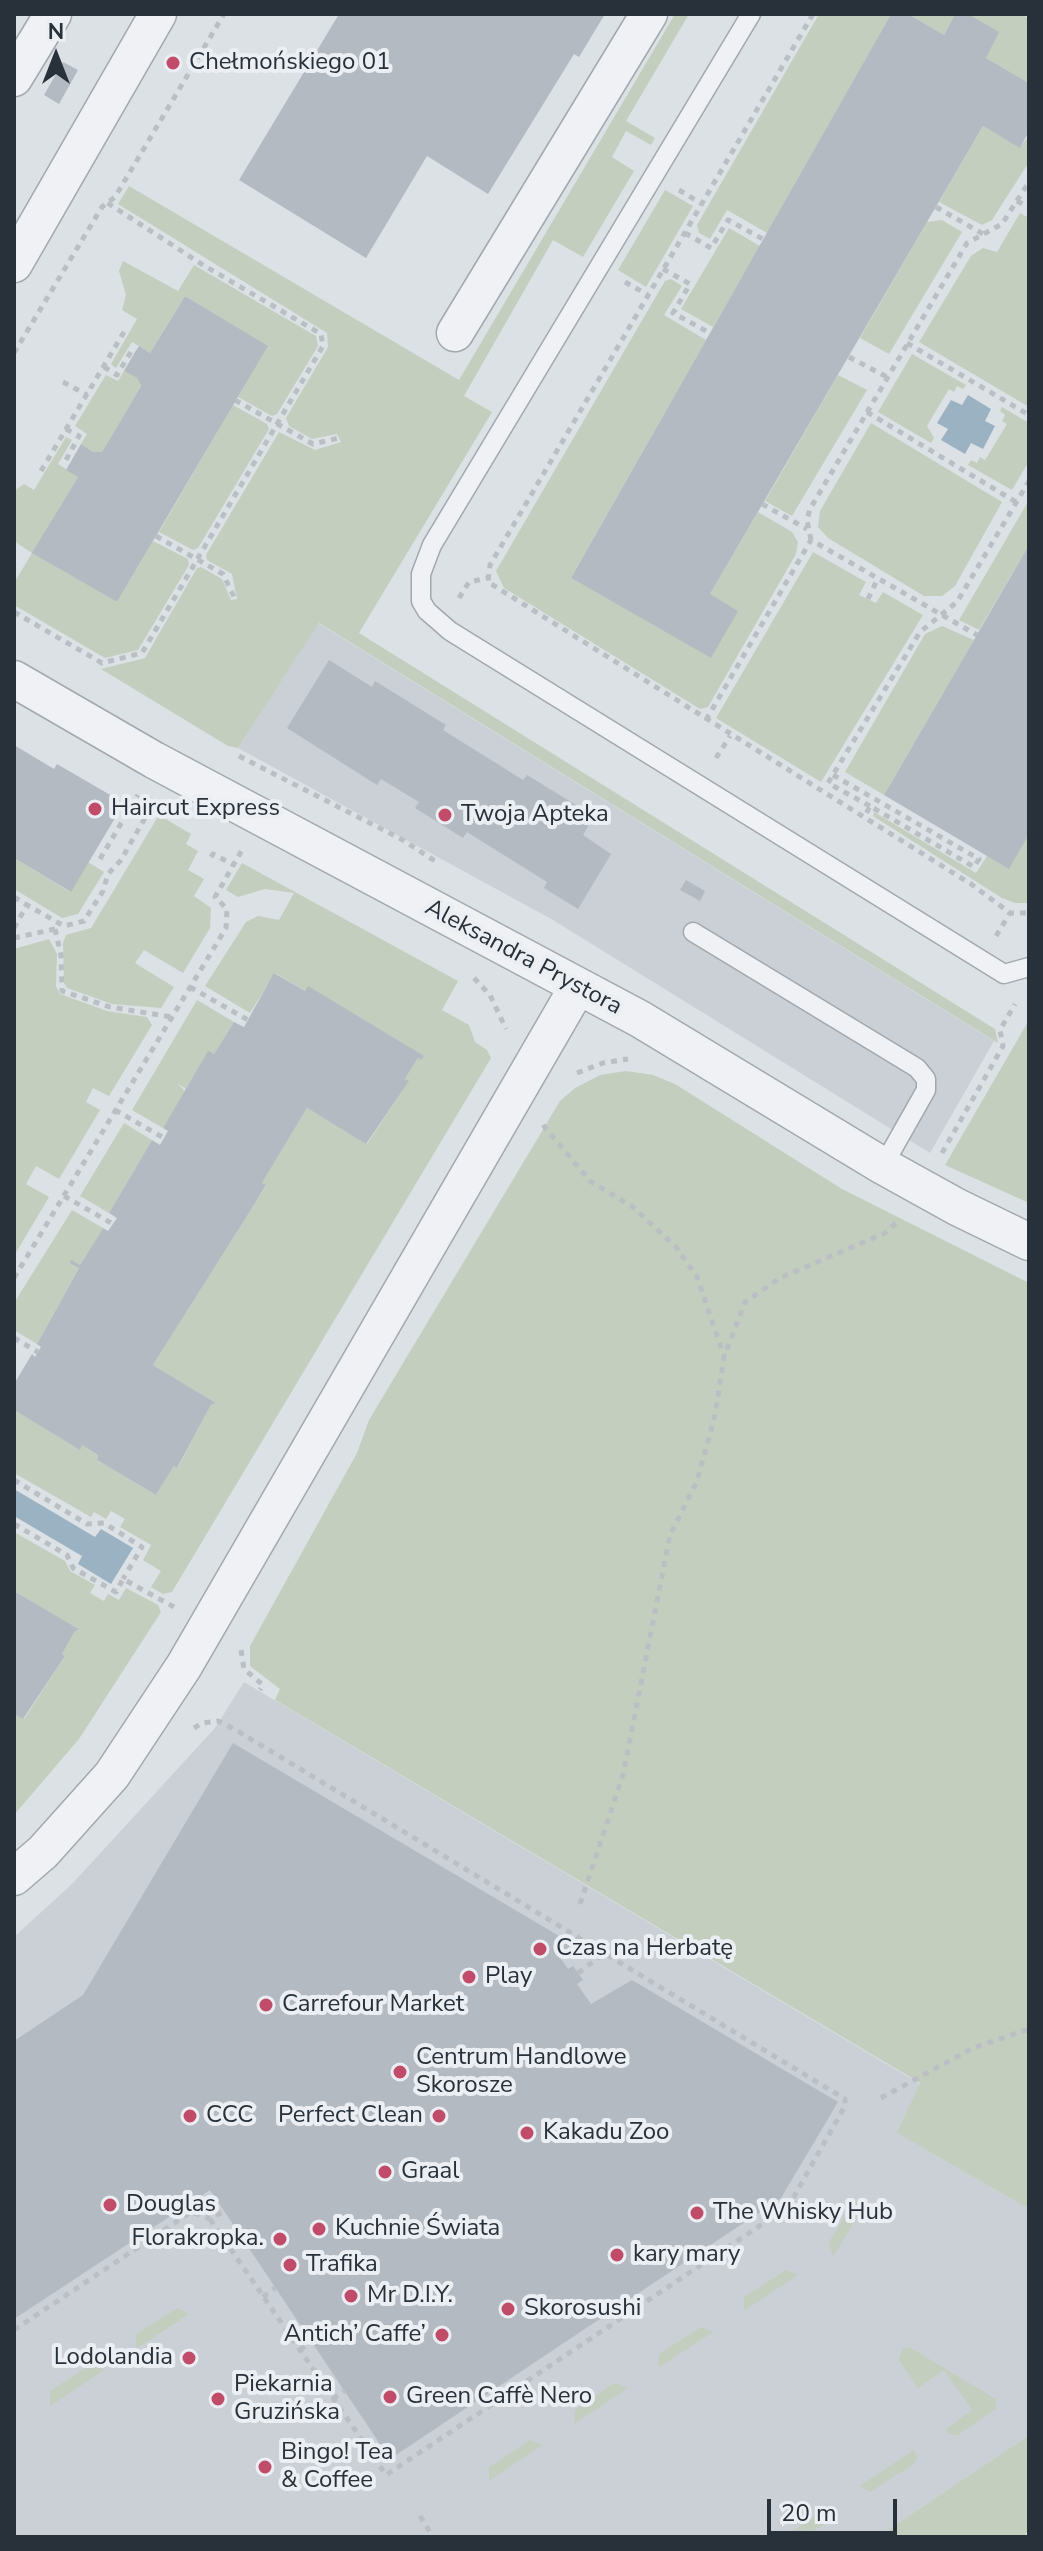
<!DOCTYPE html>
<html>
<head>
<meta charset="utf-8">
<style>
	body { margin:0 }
	#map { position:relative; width:1043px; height:2551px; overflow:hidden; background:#dce1e5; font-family:"Nunito Sans",sans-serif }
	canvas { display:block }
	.frame { position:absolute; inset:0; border:16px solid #28303a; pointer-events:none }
	.north { position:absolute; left:16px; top:16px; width:80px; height:80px; -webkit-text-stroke:6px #ebeff3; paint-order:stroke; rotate:0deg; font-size:22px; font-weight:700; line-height:32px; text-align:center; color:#28303a }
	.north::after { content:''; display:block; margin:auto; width:28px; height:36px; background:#28303a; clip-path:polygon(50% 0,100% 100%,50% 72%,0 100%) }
	.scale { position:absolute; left:767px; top:2499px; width:130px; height:36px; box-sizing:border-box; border:4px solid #28303a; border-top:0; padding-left:10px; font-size:24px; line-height:28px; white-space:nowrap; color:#28303a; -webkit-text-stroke:6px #ebeff3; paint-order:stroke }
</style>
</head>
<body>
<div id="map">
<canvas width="1043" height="2551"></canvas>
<div class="frame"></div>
<div class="north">N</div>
<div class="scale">20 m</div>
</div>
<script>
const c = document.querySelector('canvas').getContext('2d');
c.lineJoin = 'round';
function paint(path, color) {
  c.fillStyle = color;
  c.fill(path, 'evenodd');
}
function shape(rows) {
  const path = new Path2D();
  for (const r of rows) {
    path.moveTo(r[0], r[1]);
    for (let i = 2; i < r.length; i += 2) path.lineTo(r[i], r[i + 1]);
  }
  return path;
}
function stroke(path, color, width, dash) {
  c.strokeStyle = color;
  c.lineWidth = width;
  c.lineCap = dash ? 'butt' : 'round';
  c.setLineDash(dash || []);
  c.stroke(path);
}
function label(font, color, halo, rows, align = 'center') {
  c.font = font + ' "Nunito Sans",sans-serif';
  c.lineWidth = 8;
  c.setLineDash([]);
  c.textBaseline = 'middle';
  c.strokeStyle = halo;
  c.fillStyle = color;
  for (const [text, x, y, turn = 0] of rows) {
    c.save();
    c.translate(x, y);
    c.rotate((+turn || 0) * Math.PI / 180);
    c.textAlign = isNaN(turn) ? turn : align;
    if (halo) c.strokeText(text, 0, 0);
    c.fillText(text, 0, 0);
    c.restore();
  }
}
const built = shape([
	[318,623,994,1041,930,1153,553,920,238,748],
	[244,1682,920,2084,898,2133,1029,2209,1029,2435,877,2537,14,2537,14,1937,73,1883,215,1728]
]);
const green = shape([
	[675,14,689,14,626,121,655,138,651,145,626,131,612,157,634,171,583,257,553,240,464,396,492,412,359,633,995,1029,998,1043,319,623,238,748,228,746,101,669,145,658,197,568,201,567,222,579,231,600,237,599,232,574,207,560,206,555,279,432,315,450,341,442,337,434,312,439,289,426,286,418,328,347,327,333,118,204,129,186,459,380],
	[819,14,891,14,767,233,727,210,710,239,699,233,697,225],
	[908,14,955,14,944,35],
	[968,14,1022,14,1029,19,1029,83,986,58],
	[983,126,1020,147,1029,136,1029,162,992,220,982,225,939,202],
	[665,190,693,206,646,287,618,270],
	[1020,213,1029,218,1029,407,919,342,971,256,983,248,997,252],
	[942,220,962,232,889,354,860,338,927,222],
	[729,228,760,246,713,327,681,309],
	[123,261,178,291,194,265,316,336,318,346,277,414,272,416,238,397,267,346,185,296,150,353,132,342,116,368,111,364,137,319,122,310,126,295,119,271],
	[671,279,682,286,664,315,706,340,571,578,710,657,710,594,758,512,792,532,798,542,796,554,708,707,700,709,504,588,496,571,665,281],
	[912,354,966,385,963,389,957,386,954,392,949,389,927,426,934,438,931,443,878,412],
	[124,371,137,378,141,386,102,452,93,452,81,444,87,434,75,426,106,375,118,381],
	[838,375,867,390,792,516,765,501],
	[233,405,267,424,269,429,198,548,193,550,159,532],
	[1002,407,1029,423,1029,461,1012,490,968,465,971,460,977,463,980,457,985,460,1007,424,1002,421,1005,415,1000,411],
	[871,423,1002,502,955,586,942,596,924,596,828,538,818,527,820,511],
	[66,437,72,440,58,464,78,477,33,553,117,602,153,541,188,559,189,565,138,650,105,658,14,605,14,583,32,553,14,541,14,491,24,484,34,490],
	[1029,500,1029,545,979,630,959,620],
	[813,552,866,582,859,595,876,603,883,592,923,615,821,782,716,718],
	[942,626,974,640,884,795,845,772,925,634],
	[874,812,976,873,987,856,1029,834,1029,903,1015,903,1002,898,873,816],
	[159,815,191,834,186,844,198,851,188,870,204,879,194,896,211,908,210,928,183,973,144,950,135,963,174,987,161,1008,112,1004,67,988,64,983,63,943,66,935,91,928],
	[14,858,70,892,88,862,104,872,78,914,62,918,14,889],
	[242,863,458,981,442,1010,469,1025,475,1042,487,1050,491,1058,172,1592,163,1594,151,1587,161,1571,143,1560,151,1545,120,1527,125,1519,111,1511,106,1519,94,1512,91,1517,14,1473,14,1410,79,1449,82,1445,98,1455,97,1460,156,1495,174,1466,178,1467,211,1405,216,1403,153,1365,254,1205,266,1186,262,1183,307,1108,367,1144,408,1082,405,1079,418,1058,275,973,250,1013,205,986,246,922,258,916,279,920,294,893,265,889,238,897,226,890],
	[49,939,57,954,56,986,60,994,107,1011,147,1017,152,1025,109,1096,93,1088,86,1102,100,1110,59,1179,36,1166,26,1184,49,1197,14,1256,14,949],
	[197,1000,234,1022,214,1054,208,1052,186,1089,177,1083,185,1091,163,1128,132,1110],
	[1029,1020,1029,1203,945,1165],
	[626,1071,653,1075,675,1084,842,1189,1029,1283,1029,2209,897,2133,920,2083,275,1700,280,1689,250,1666,250,1646,357,1453,369,1420,560,1101,575,1088,600,1075],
	[124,1123,152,1140,109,1213,80,1196],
	[72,1210,103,1228,80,1265,71,1261,79,1268,37,1344,14,1330,14,1303],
	[14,1532,65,1561,70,1571,95,1585,90,1593,104,1601,108,1594,119,1600,126,1588,158,1605,161,1612,79,1739,14,1815,14,1714,24,1719,65,1656,62,1654,75,1631,80,1631,14,1591],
	[860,2199,866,2202,833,2257,829,2242,854,2201],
	[786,2270,798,2275,744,2311,744,2297],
	[178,2308,189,2314,136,2349,136,2334],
	[701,2327,713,2332,658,2368,659,2354],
	[909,2347,996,2399,996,2409,958,2435,951,2435,945,2430,972,2410,944,2370,918,2388,899,2360,903,2348],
	[92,2364,104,2370,50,2406,50,2391],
	[614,2383,628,2388,574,2424,575,2410],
	[1029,2435,1029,2528,1024,2537,877,2537],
	[530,2440,542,2445,489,2481,489,2467],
	[914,2450,917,2458,914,2464,870,2492,860,2486],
	[829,2507,829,2521,805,2537,783,2537]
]);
const water = shape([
	[968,395,991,409,985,421,995,426,983,449,971,443,965,454,941,440,948,429,937,423,951,400,962,405],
	[14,1489,95,1537,101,1529,133,1548,111,1584,78,1564,82,1556,14,1516]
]);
const building = shape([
	[339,14,605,14,579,57,574,54,488,194,427,156,366,258,239,180],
	[891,14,908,14,944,35,955,14,968,14,999,32,986,58,1029,83,1029,131,1020,148,983,126,710,594,738,611,711,658,571,578],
	[63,62,78,70,59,104,44,95],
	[185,296,268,346,117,602,32,553,78,477,66,470,81,444,93,452,102,452,141,386,137,378,124,371,135,352,139,346,150,353],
	[1029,545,1029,834,1009,869,884,795],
	[329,660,372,687,375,681,446,725,443,730,523,780,527,775,594,816,583,835,611,854,578,909,544,888,547,882,467,832,463,838,415,808,419,802,381,779,377,785,287,728],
	[14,745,54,769,57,764,124,803,71,892,14,858],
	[686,880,705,891,700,901,680,890],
	[274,973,305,991,308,986,424,1056,421,1060,418,1058,405,1079,409,1081,366,1144,307,1108,262,1183,266,1185,254,1205,153,1365,216,1403,211,1405,177,1468,174,1466,156,1495,97,1460,98,1455,82,1445,80,1450,14,1410,14,1384,32,1354,35,1357,41,1347,37,1344,79,1268,70,1263,71,1260,80,1265,103,1228,108,1231,117,1218,109,1213,152,1140,160,1145,168,1131,163,1128,208,1051,214,1054,234,1022,244,1027],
	[14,1591,80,1630,75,1631,62,1654,65,1656,23,1719,14,1714],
	[233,1743,576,1946,559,1956,568,1969,573,1966,583,1980,577,1984,591,2004,632,1980,838,2102,781,2198,390,2459,210,2190,14,2319,14,2041,83,1995]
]);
const path = shape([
	[813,14,490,565,488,582,971,884,1010,913,1029,913],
	[679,190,702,204],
	[1017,201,1029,207],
	[936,207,983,234],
	[685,233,711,248,728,220,763,239],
	[663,269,690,284,673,313,710,333],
	[625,282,648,295],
	[907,343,1029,415],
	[14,353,102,207,115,197,224,14],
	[849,357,887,377],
	[104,367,117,375,132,350,135,352],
	[63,382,87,395],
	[235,400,313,444,339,438],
	[867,412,1016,502],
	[66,429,79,436,66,460,71,462],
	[41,471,127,327],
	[762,504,807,529],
	[156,536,223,574,235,599],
	[811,540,807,520,810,509,967,243,1002,224,1029,182],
	[459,598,469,582,488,578],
	[868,599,878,578],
	[14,612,102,663,142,653,323,346,321,334,203,265,103,200],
	[706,720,811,540,977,635],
	[239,756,401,839,435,861],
	[716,758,730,736],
	[833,775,979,859,974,867,870,806,864,818],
	[870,806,828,783,920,632,957,602,1029,481],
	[211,857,213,854,234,865],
	[100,859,138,795],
	[14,897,27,905],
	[14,928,27,905,64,926,84,921,103,891,108,874,121,860,153,804],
	[55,929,61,955,62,991,110,1007,172,1017],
	[996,936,1010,913],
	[14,938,55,929],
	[474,978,490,995,506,1029],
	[190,987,248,1020],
	[577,1073,603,1063,628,1059],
	[115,1110,164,1138],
	[543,1125,590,1181,633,1207,676,1247,697,1277,724,1356],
	[942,1153,1003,1046,1000,1030,1015,1004],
	[64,1196,113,1224],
	[14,1278,226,928,227,909,215,897,242,850],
	[14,1338,38,1352],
	[14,1480,87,1524,104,1523,142,1547,123,1579],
	[14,1524,67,1555,73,1568,116,1592,123,1579,174,1607],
	[241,1650,244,1669,263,1685,260,1690],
	[194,1728,202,1723,218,1721,236,1730,845,2099,845,2106,792,2200,779,2213,386,2475,210,2219],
	[580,1904,623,1775,670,1535,697,1481,715,1415,724,1357,745,1302,780,1278,885,1233,899,1220],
	[578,1973,602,1955],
	[881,2098,973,2048,1029,2029],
	[263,2297,275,2288],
	[14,2330,191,2212,210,2219,224,2211],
	[300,2350,311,2342],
	[333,2399,344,2391],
	[369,2450,379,2443],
	[420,2516,433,2537]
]);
const lane = shape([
	[751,14,432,545,421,574,421,601,427,611,450,631,1004,974,1029,967],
	[693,932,917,1068,926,1079,926,1090,883,1166]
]);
const street = shape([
	[14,78,53,14],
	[14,264,158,14],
	[455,333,649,14],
	[14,679,154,760,640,1019,883,1166,957,1207,1029,1242],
	[14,1877,43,1852,112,1775,184,1666,577,988]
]);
const markers = [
	[173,63,8,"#c04c6a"],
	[95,809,8,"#c04c6a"],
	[445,815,8,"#c04c6a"],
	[540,1949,8,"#c04c6a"],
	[469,1977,8,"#c04c6a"],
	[266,2005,8,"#c04c6a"],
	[400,2072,8,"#c04c6a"],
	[190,2116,8,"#c04c6a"],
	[439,2116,8,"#c04c6a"],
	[527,2133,8,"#c04c6a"],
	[385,2172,8,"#c04c6a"],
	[110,2205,8,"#c04c6a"],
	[697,2213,8,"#c04c6a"],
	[319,2229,8,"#c04c6a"],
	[280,2239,8,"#c04c6a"],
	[617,2255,8,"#c04c6a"],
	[290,2265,8,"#c04c6a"],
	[351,2296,8,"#c04c6a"],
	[508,2309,8,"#c04c6a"],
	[442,2335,8,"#c04c6a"],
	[189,2358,8,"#c04c6a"],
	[390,2397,8,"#c04c6a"],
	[218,2399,8,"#c04c6a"],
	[265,2467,8,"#c04c6a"]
];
const poiNames = [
	["Chełmońskiego 01",189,63],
	["Haircut Express",111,809],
	["Twoja Apteka",461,815],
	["Czas na Herbatę",556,1949],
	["Play",485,1977],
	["Carrefour Market",282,2005],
	["Centrum Handlowe",416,2058],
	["Skorosze",416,2086],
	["CCC",206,2116],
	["Perfect Clean",423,2116,"right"],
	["Kakadu Zoo",543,2133],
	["Graal",401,2172],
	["Douglas",126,2205],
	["The Whisky Hub",713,2213],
	["Kuchnie Świata",335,2229],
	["Florakropka.",264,2239,"right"],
	["kary mary",633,2255],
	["Trafika",306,2265],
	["Mr D.I.Y.",367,2296],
	["Skorosushi",524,2309],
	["Antich’ Caffe’",426,2335,"right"],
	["Lodolandia",173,2358,"right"],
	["Piekarnia",234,2385],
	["Gruzińska",234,2413],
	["Green Caffè Nero",406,2397],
	["Bingo! Tea",281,2453],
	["& Coffee",281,2481]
];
const streetNames = [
	["Aleksandra Prystora",523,958,28]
];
paint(built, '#cbd0d6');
paint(green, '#c4cebe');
paint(water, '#9ab2c2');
paint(building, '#b4bac1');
stroke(lane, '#a2a8ae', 21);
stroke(street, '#a2a8ae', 39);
stroke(path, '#bbbfc4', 5, [6, 6]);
stroke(lane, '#eff1f4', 18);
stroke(street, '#eff1f4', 36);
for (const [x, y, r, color] of markers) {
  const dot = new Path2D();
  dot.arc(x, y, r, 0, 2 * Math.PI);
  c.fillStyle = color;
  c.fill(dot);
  stroke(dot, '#ebeff3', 3);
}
label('24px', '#28303a', '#ebeff3', poiNames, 'left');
label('24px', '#28303a', '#ebeff3', streetNames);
</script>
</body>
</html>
